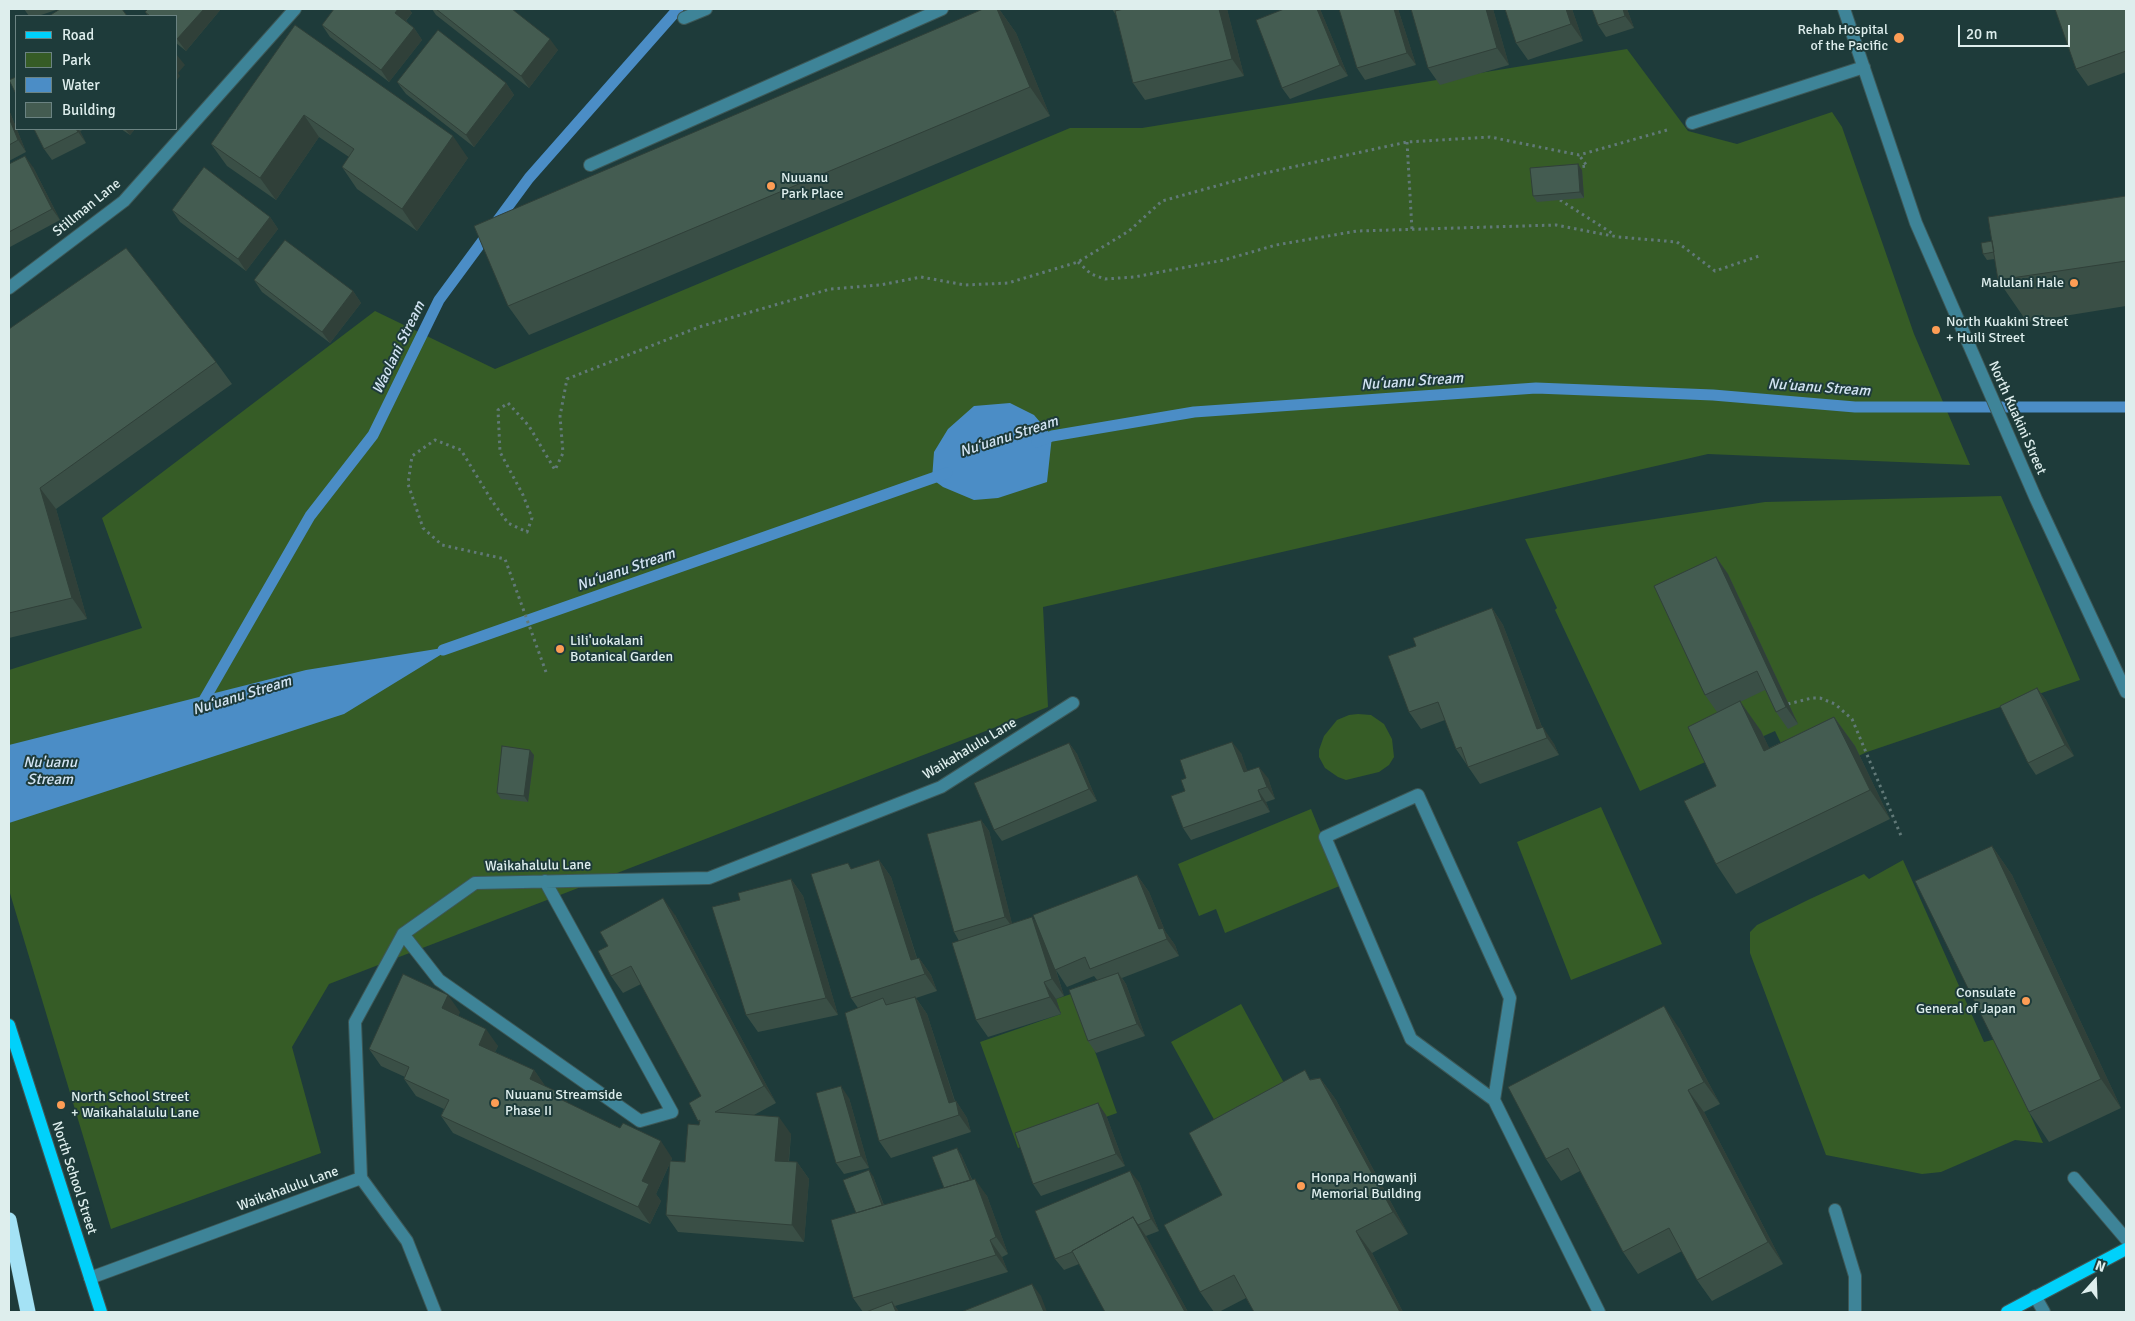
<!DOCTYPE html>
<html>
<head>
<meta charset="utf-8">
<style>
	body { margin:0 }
	#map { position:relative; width:2135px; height:1321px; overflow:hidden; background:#1e3b3a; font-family:Signika,sans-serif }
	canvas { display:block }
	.frame { position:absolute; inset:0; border:10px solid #deeeed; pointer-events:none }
	.legend { position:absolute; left:15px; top:15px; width:162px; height:115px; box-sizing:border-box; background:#1e3b3a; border:1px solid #6b8382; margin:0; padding:6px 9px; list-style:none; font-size:15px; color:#deeeed }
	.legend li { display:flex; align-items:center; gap:10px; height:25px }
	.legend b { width:25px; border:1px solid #6b8382 }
	.north { position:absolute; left:2070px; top:1256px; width:50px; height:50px; -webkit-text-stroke:4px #1e3b3a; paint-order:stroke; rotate:20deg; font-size:14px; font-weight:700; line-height:20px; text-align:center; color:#deeeed }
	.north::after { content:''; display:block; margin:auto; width:18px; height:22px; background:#deeeed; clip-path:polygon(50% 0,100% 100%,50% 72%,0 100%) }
	.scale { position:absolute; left:1958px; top:25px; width:112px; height:22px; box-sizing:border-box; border:2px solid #deeeed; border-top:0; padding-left:6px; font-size:15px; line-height:18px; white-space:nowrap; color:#deeeed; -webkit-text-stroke:4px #1e3b3a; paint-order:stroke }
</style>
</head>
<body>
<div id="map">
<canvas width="2135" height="1321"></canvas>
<div class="frame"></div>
<ul class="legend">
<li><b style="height:6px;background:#00d1fb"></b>Road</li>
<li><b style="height:14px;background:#365c26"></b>Park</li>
<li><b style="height:14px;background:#4b8dc6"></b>Water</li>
<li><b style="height:14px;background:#445c51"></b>Building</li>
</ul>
<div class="north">N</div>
<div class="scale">20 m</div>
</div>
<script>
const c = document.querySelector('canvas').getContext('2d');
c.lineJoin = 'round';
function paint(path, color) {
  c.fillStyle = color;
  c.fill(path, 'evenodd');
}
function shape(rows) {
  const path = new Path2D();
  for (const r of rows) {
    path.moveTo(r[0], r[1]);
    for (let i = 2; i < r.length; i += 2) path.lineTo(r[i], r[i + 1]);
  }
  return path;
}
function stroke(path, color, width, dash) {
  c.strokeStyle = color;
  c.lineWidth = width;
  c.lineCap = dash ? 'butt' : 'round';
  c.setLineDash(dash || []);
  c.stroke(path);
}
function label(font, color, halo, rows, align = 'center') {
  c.font = font + ' Signika,sans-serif';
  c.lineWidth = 4;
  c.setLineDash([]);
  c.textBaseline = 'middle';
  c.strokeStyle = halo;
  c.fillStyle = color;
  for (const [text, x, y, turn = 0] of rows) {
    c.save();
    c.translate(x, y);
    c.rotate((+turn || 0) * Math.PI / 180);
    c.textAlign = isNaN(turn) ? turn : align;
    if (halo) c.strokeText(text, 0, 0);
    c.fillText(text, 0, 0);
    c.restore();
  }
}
const green = shape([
	[1627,49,1688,131,1737,144,1832,112,1842,127,1914,334,1970,465,1708,454,1043,607,1048,707,329,984,292,1047,321,1153,111,1229,9,890,9,670,142,628,102,518,375,311,495,369,1070,128,1142,128],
	[2001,496,2080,680,1867,752,1800,783,1775,731,1640,791,1555,610,1557,608,1525,539,1765,502],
	[1358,714,1371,715,1384,724,1392,739,1394,757,1389,765,1379,772,1346,780,1338,777,1325,768,1319,757,1319,750,1324,736,1337,720,1349,715],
	[1601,807,1662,944,1571,980,1517,842],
	[1311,809,1342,885,1225,933,1216,909,1199,916,1178,864],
	[1903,860,1984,1042,1996,1039,2043,1143,2015,1140,1941,1172,1922,1174,1826,1155,1750,953,1750,932,1757,925,1810,899,1864,874,1869,879],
	[1074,993,1117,1113,1018,1148,980,1042,1061,1014,1056,999],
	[1241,1004,1296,1105,1227,1143,1171,1042]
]);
const water = shape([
	[1010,403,1034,415,1052,436,1047,482,998,498,974,500,943,487,932,479,934,452,948,429,974,406],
	[455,646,344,714,9,823,9,745,306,670]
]);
const stream = shape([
	[1037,442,1052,436,1194,412,1536,388,1713,395,1855,407,2126,407],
	[443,650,947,473],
	[200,707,310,516,373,435,439,300,529,178,678,9]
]);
const path = shape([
	[1407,142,1412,230],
	[1576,167,1587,166,1579,155],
	[1560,200,1615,235],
	[1078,262,1091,274,1105,279,1134,277,1224,260,1276,245,1357,231,1556,225,1618,237,1677,242,1715,271,1759,256],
	[546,672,505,559,442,545,423,528,408,484,412,456,435,440,461,450,492,501,508,523,527,532,532,518,523,495,500,452,498,410,508,403,529,426,555,470,563,453,560,416,567,379,699,327,830,289,880,285,921,277,965,285,1008,283,1078,262,1129,231,1162,201,1256,175,1407,142,1490,137,1579,155,1667,130],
	[1788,704,1812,698,1820,698,1835,704,1852,719,1902,838]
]);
const minor = shape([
	[1844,9,1916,223,2036,499,2126,692],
	[684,18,706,9],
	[1692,123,1864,67],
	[590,165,942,9],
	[9,288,124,201,295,9],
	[1418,795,1510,998,1494,1100,1411,1039,1325,837,1418,795],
	[403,934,439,980,640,1121,672,1112,545,881],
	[1494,1100,1599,1312],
	[361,1178,407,1241,435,1312],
	[2074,1178,2126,1239],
	[1835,1210,1855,1276,1855,1312],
	[90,1278,361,1178,355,1022,403,934,475,883,709,878,941,787,1073,703],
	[2035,1296,2044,1312]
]);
const major = shape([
	[9,1025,101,1312],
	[2007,1312,2126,1249]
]);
const highway = shape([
	[9,1220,28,1312]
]);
const wall = shape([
	[24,9,59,9,38,16,29,16],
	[221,9,186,51,176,43,176,16,148,16,145,12],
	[334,9,409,9,412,13,406,21,414,28,422,40,389,82,330,37,322,25],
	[432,9,512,9,558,50,529,88,436,15],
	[983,9,999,9,1016,33,1050,116,529,335,508,306],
	[1112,9,1227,9,1244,76,1145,100,1133,83,1116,15],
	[1320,9,1348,76,1290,99,1282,88],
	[1339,9,1398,9,1416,65,1365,80,1357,68],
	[1493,9,1509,65,1440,85,1428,68],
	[1505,9,1572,9,1583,41,1528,60,1516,43],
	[1592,9,1627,9,1634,28,1606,37,1598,25],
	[2126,9,2126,72,2088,86,2076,69],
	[295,25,468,158,417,231,357,189,342,167,349,157,319,137,276,200,227,166,211,144],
	[397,82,506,83,514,95,474,147,406,94],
	[9,110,26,152,9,161],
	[34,129,85,129,80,131,86,143,52,160,44,149],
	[121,129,135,129,130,135],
	[9,164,33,167,60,220,10,247,9,246],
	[1582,170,1584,198,1537,202,1533,196],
	[2126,196,2126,306,2027,322,1998,280,1995,259,1987,260,1983,254,1992,241],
	[172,210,270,217,278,229,246,271,180,222],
	[254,280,353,291,361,303,330,343,262,292],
	[9,329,216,362,232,384,56,509,87,619,9,638],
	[1716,557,1728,574,1798,724,1788,729,1776,712,1765,690,1740,702,1761,731,1769,748,1834,717,1855,746,1890,819,1736,894,1716,864,1717,712,1705,695],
	[1492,608,1503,625,1542,727,1554,744,1559,755,1480,784,1456,749,1445,720,1421,729,1409,712,1416,646],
	[2037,688,2046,700,2074,756,2036,775,2028,763],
	[1069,743,1077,754,1097,801,1002,841,994,830],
	[1241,753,1247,771,1268,778,1275,799,1266,802,1270,812,1191,840,1183,828,1186,778],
	[534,755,528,802,501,799,497,793],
	[981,820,989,831,1012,924,1032,917,1037,925,1137,875,1149,892,1165,931,1175,945,1179,956,1122,978,1126,984,1145,1036,1096,1053,1088,1041,1097,980,1094,976,1067,987,1056,970,1064,996,1056,999,1061,1014,988,1037,976,1020,959,941,954,932],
	[1992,846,2012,875,2121,1108,2049,1142,2029,1112],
	[879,860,891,877,917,958,919,958,931,975,937,991,916,998,927,1014,955,1101,956,1101,967,1118,971,1132,891,1158,879,1141,858,1008,851,998,853,869],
	[791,879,803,896,838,1015,758,1032,746,1015,740,900],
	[675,915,776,1103,754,1115,791,1134,789,1162,797,1162,809,1179,804,1242,678,1232,666,1215,670,1163,656,1194,661,1201,650,1224,453,1133,441,1116,444,1109,416,1096,404,1079,405,1077,381,1066,369,1049,460,1012,458,1016,498,1046,495,1052,534,1070,545,1086,569,1104,672,1158,671,1161,685,1162,699,1125,700,1122,698,1121,701,1096,641,984,623,993,611,976],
	[1679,1028,1720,1104,1704,1112,1783,1264,1712,1301,1697,1280,1682,1251,1638,1274,1623,1252,1580,1171,1561,1181,1546,1159],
	[1320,1078,1336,1100,1408,1234,1372,1253,1403,1312,1254,1312,1246,1298,1219,1312,1214,1312,1200,1292,1222,1195,1311,1079],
	[849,1098,869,1168,844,1174,836,1163],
	[1106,1115,1125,1166,1041,1196,1033,1184],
	[961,1154,972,1179,987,1196,1008,1254,1002,1257,1008,1272,895,1306,899,1312,863,1312,853,1298,856,1213,873,1176,884,1205,944,1188],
	[1139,1182,1159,1231,1146,1236,1188,1312,1105,1312,1079,1264,1064,1270,1055,1259]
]);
const shadedWall = shape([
	[204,9,221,9,186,51,177,39],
	[398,9,409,9,412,13,403,24,395,13],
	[997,9,999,9,1016,33,1050,116,1030,87],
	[1219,9,1227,9,1244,76,1232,59],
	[1317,9,1320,9,1348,76,1340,65],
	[1394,9,1398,9,1416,65,1407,53],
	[1486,9,1493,9,1509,65,1497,48],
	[1566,9,1572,9,1583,41,1571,24],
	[1623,9,1627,9,1634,28,1625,16],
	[414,28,422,40,389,82,381,70],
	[550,39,558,50,529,88,521,76],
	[176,54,185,65,178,73,180,76,176,81],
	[506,83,514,95,474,147,466,135],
	[9,110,26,152,18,140,9,118],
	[304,115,319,137,276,200,260,178],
	[76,129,78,129,80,131,86,143],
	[125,129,135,129,130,135],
	[453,136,468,158,417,231,402,209],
	[25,156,33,167,60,220,52,209],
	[1578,164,1582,170,1584,198,1580,192],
	[270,217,278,229,246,271,238,259],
	[353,291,361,303,330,343,322,332],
	[40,488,56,509,87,619,72,598],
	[1716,557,1728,574,1798,724,1786,707],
	[1492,608,1503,625,1546,738,1537,729],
	[2037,688,2046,700,2074,756,2065,745],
	[1740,701,1761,731,1785,780,1764,751],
	[1834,717,1855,746,1890,819,1870,790],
	[1543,727,1554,744,1559,755,1547,738],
	[1232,742,1241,753,1252,784,1244,772],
	[1069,743,1077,754,1097,801,1089,789],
	[530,750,534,755,528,802,524,796],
	[1259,767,1268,778,1275,799,1267,787],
	[1258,790,1266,802,1270,812,1262,800],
	[981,820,989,831,1013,928,1005,917],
	[1992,846,2012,875,2121,1108,2101,1079],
	[879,860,891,877,922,975,911,960],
	[1137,875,1149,892,1165,931,1175,945,1179,956,1159,929],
	[791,879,803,896,838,1015,826,998],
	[663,898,675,915,776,1103,764,1086],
	[1032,917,1044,934,1064,996,1052,979],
	[919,958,931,975,937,991,925,974],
	[1118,973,1126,984,1145,1036,1137,1024],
	[1044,982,1056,999,1061,1014,1050,997],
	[448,995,460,1012,454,1025,442,1008],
	[915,997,927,1014,959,1115,949,1103],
	[1664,1006,1679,1028,1720,1104,1704,1082],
	[486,1029,498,1046,490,1062,479,1045],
	[534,1070,546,1087,530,1079],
	[1320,1078,1336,1100,1408,1234,1393,1212],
	[841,1086,849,1098,869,1168,861,1156],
	[1688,1090,1704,1112,1783,1264,1768,1242],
	[562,1094,574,1111,560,1099],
	[956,1101,967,1118,971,1132,959,1115],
	[1098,1103,1106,1115,1125,1166,1116,1154],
	[779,1117,791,1134,787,1178,775,1161],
	[661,1141,672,1158,656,1194,661,1201,650,1224,638,1207,642,1181],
	[957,1148,961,1154,976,1190,972,1184],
	[797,1162,809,1179,804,1242,792,1225],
	[869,1170,873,1176,886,1212,882,1206],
	[1130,1171,1139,1182,1159,1231,1151,1219],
	[975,1179,987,1196,1008,1254,996,1237],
	[1133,1217,1148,1239,1188,1312,1185,1312],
	[1356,1231,1372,1253,1403,1312,1400,1312],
	[990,1240,1002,1257,1008,1272,996,1255],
	[1032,1284,1041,1296,1047,1312,1044,1312],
	[892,1302,899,1312,896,1312]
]);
const building = shape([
	[60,9,122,9,127,16,49,16,60,9],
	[148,9,204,9,177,39,176,39,176,16,150,16,145,12,148,9],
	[334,9,398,9,395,13,414,28,381,70,322,25,334,9],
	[436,9,512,9,550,39,521,76,436,9],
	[983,9,997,9,1030,87,508,306,474,226,983,9],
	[1124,9,1219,9,1232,59,1133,83,1115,11,1124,9],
	[1284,9,1317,9,1340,65,1282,88,1256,20,1284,9],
	[1339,9,1394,9,1407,53,1357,68,1339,9],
	[1411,9,1486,9,1497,48,1428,68,1411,9],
	[1505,9,1566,9,1571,24,1516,43,1505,9],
	[1592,9,1623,9,1625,16,1598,25,1592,9],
	[2055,9,2126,9,2126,51,2076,69,2055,9],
	[295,25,453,136,402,209,342,167,354,149,304,115,260,178,211,144,295,25],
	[438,30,506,83,466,135,397,82,438,30],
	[16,77,16,94,9,80,16,77],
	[9,118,18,140,9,145,9,118],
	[34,129,76,129,78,132,44,149,34,129],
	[25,156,52,209,9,232,9,164,25,156],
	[1578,164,1580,192,1533,196,1530,168,1578,164],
	[204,167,270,217,238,259,172,210,204,167],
	[2126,196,2126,261,1998,280,1988,217,2126,196],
	[285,240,353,291,322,332,254,280,285,240],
	[1992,241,1994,252,1983,254,1981,243,1992,241],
	[126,248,216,362,40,488,72,598,9,613,9,329,126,248],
	[1716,557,1786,707,1776,712,1757,671,1705,695,1654,586,1716,557],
	[1492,608,1537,729,1543,727,1547,738,1468,767,1461,747,1456,749,1438,702,1409,712,1388,656,1416,646,1413,638,1492,608],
	[2037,688,2065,745,2028,763,2000,706,2037,688],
	[1740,701,1764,751,1834,717,1870,790,1716,864,1684,801,1716,786,1688,727,1740,701],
	[1232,742,1244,772,1259,767,1267,787,1258,790,1262,800,1183,828,1171,796,1185,791,1181,780,1186,778,1180,760,1232,742],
	[1069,743,1089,789,994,830,974,783,1069,743],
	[502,746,530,750,524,796,497,793,502,746],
	[981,820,1005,917,954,932,927,834,981,820],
	[1992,846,2101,1079,2029,1112,1915,881,1992,846],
	[879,860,911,960,919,958,925,974,851,998,811,874,848,863,851,869,879,860],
	[1137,875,1159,929,1163,928,1167,939,1090,969,1085,957,1055,970,1033,915,1137,875],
	[791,879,826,998,746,1015,712,907,740,900,738,893,791,879],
	[663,898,764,1086,715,1112,779,1117,775,1161,797,1162,792,1225,666,1215,670,1161,685,1162,688,1124,699,1125,700,1120,698,1121,689,1103,701,1096,631,966,611,976,598,951,608,946,600,932,663,898],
	[1032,917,1052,979,1044,982,1050,997,976,1020,952,943,1032,917],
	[1118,973,1137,1024,1088,1041,1069,990,1118,973],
	[403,974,448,995,442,1008,486,1029,479,1045,534,1070,530,1079,562,1094,560,1099,620,1128,623,1123,661,1141,642,1181,649,1184,638,1207,441,1116,449,1100,404,1079,409,1067,369,1049,403,974],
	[915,997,949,1103,956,1101,959,1115,879,1141,845,1013,883,998,886,1005,915,997],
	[1664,1006,1704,1082,1688,1090,1768,1242,1697,1280,1669,1228,1623,1252,1568,1148,1546,1159,1508,1087,1664,1006],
	[1305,1070,1310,1080,1320,1078,1393,1212,1356,1231,1400,1312,1254,1312,1234,1275,1200,1292,1164,1225,1222,1195,1189,1133,1305,1070],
	[841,1086,861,1156,836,1163,816,1093,841,1086],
	[1098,1103,1116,1154,1033,1184,1015,1133,1098,1103],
	[957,1148,970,1180,944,1188,932,1157,957,1148],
	[869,1170,882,1205,856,1213,843,1180,869,1170],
	[1130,1171,1151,1219,1138,1225,1133,1217,1072,1251,1072,1252,1055,1259,1035,1211,1130,1171],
	[975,1179,996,1237,990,1240,996,1255,853,1298,831,1220,975,1179],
	[1133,1217,1185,1312,1105,1312,1072,1251,1133,1217],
	[1032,1284,1044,1312,961,1312,1032,1284],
	[892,1302,896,1312,866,1312,892,1302]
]);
const markers = [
	[1899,38,6,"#fd9d55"],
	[771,186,5,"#fd9d55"],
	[2074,283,5,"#fd9d55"],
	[1936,330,5,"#fd9d55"],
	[560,649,5,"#fd9d55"],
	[2026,1001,5,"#fd9d55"],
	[495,1103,5,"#fd9d55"],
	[61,1105,5,"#fd9d55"],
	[1301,1186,5,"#fd9d55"]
];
const poiNames = [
	["Rehab Hospital",1888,30,"right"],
	["of the Pacific",1888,46,"right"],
	["Nuuanu",781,178],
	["Park Place",781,194],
	["Malulani Hale",2064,283,"right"],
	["North Kuakini Street",1946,322],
	["+ Huili Street",1946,338],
	["Lili'uokalani",570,641],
	["Botanical Garden",570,657],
	["Consulate",2016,993,"right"],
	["General of Japan",2016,1009,"right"],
	["Nuuanu Streamside",505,1095],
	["Phase II",505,1111],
	["North School Street",71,1097],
	["+ Waikahalalulu Lane",71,1113],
	["Honpa Hongwanji",1311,1178],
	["Memorial Building",1311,1194]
];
const streetNames = [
	["Stillman Lane",87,208,-39],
	["North Kuakini Street",2017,418,66],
	["Waikahalulu Lane",970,749,-31],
	["Waikahalulu Lane",538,866,-1],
	["North School Street",74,1178,72],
	["Waikahalulu Lane",288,1189,-20]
];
const waterNames = [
	["Waolani Stream",399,348,-64],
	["Nuʻuanu Stream",1412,382,-4],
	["Nuʻuanu Stream",1819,388,4],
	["Nuʻuanu Stream",1009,437,-18],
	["Nuʻuanu Stream",626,570,-19],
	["Nuʻuanu Stream",242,696,-17],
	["Nu'uanu",50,763],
	["Stream",50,780]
];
paint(green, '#365c26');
paint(water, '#4b8dc6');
stroke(stream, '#4b8dc6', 11);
stroke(minor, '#3d5857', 14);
stroke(major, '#3d5857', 14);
stroke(highway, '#3d5857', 16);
stroke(path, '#617978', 3, [2.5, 4]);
stroke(minor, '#3e8498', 12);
stroke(major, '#00d1fb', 12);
stroke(highway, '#a4e2f5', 15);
paint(wall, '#3a4f46');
paint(shadedWall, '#304039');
paint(building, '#445c51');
stroke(building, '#304039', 1);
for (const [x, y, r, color] of markers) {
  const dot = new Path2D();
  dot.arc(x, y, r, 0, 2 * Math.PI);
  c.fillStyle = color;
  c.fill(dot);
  stroke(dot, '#1e3b3a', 2);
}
label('14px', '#deeeed', '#1e3b3a', poiNames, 'left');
label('14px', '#deeeed', '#1e3b3a', streetNames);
label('italic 15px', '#d3e4f3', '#1e3b3a', waterNames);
</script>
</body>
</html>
